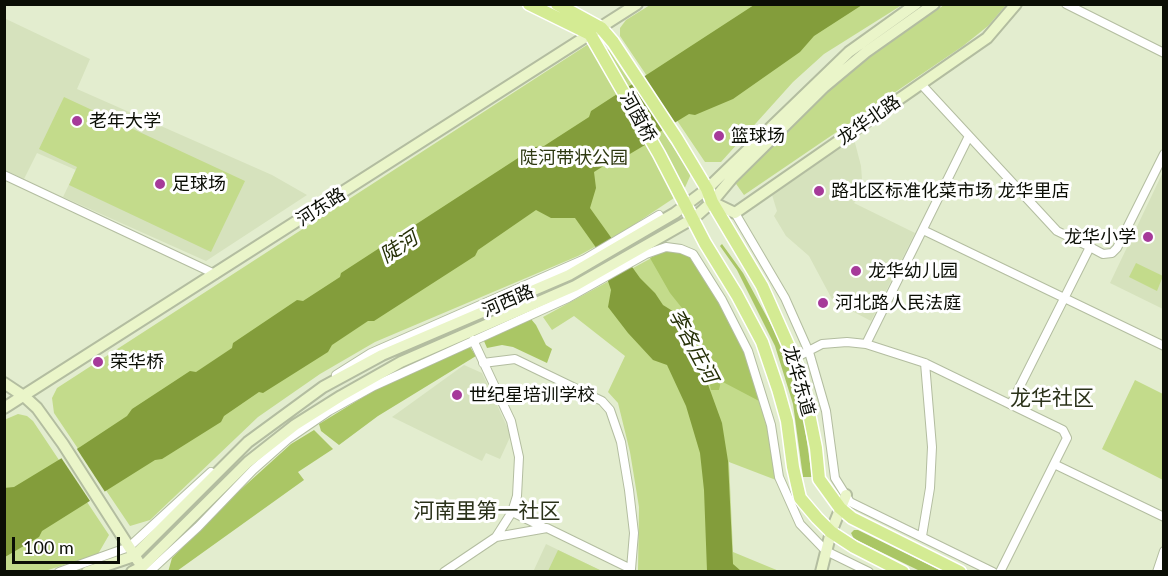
<!DOCTYPE html>
<html>
<head>
<meta charset="utf-8">
<style>
	body { margin:0 }
	#map { position:relative; width:1168px; height:576px; overflow:hidden; background:#e3edcf; font-family:Lato,sans-serif }
	canvas { display:block }
	.frame { position:absolute; inset:0; border:6px solid #0b0e05; pointer-events:none }
	.scale { position:absolute; left:12px; top:537px; width:108px; height:27px; box-sizing:border-box; border:3px solid #0b0e05; border-top:0; padding-left:8px; font-size:18px; line-height:21px; white-space:nowrap; color:#0b0e05; -webkit-text-stroke:4px #fff; paint-order:stroke }
</style>
</head>
<body>
<div id="map">
<canvas width="1168" height="576"></canvas>
<div class="frame"></div>
<div class="scale">100 m</div>
</div>
<script>
const c = document.querySelector('canvas').getContext('2d');
c.lineJoin = 'round';
function paint(path, color) {
  c.fillStyle = color;
  c.fill(path, 'evenodd');
}
function shape(rows) {
  const path = new Path2D();
  for (const r of rows) {
    path.moveTo(r[0], r[1]);
    for (let i = 2; i < r.length; i += 2) path.lineTo(r[i], r[i + 1]);
  }
  return path;
}
function stroke(path, color, width, dash) {
  c.strokeStyle = color;
  c.lineWidth = width;
  c.lineCap = dash ? 'butt' : 'round';
  c.setLineDash(dash || []);
  c.stroke(path);
}
function label(font, color, halo, rows, align = 'center') {
  c.font = font + ' Lato,"Noto Sans SC",sans-serif';
  c.lineWidth = 6;
  c.setLineDash([]);
  c.textBaseline = 'middle';
  c.strokeStyle = halo;
  c.fillStyle = color;
  for (const [text, x, y, turn = 0] of rows) {
    c.save();
    c.translate(x, y);
    c.rotate((+turn || 0) * Math.PI / 180);
    c.textAlign = isNaN(turn) ? turn : align;
    if (halo) c.strokeText(text, 0, 0);
    c.fillText(text, 0, 0);
    c.restore();
  }
}
const built = shape([
	[4,18,90,59,77,89,272,175,307,195,206,261,63,197,76,170,37,153,24,179,5,170],
	[854,139,861,166,863,193,854,203,915,233,871,321,833,301,809,256,786,236,774,216,777,211,772,195],
	[1163,172,1163,309,1110,283],
	[464,365,482,373,511,435,500,459,486,453,482,461,392,417],
	[546,544,602,571,533,572]
]);
const green = shape([
	[650,5,902,5,824,54,793,82,721,162,705,162,620,36,620,28,626,20],
	[944,5,1006,5,988,26,963,46,744,195,734,181,820,94,859,62],
	[587,45,600,45,609,50,691,174,683,192,626,230,578,256,375,342,320,374,258,417,150,520,130,526,54,413,52,398,57,388],
	[64,97,245,181,211,252,69,185,77,167,39,149],
	[668,249,748,359,769,429,776,480,729,462,733,552,779,571,638,571,639,507,630,452,618,403,608,392,625,356,574,316,552,330,543,317],
	[1136,263,1163,276,1157,291,1129,277],
	[1135,380,1163,394,1163,480,1102,449],
	[18,414,27,416,33,421,109,535,98,554,45,571,5,571,4,420],
	[558,550,602,571,548,571]
]);
const forest = shape([
	[722,244,743,273,780,341,797,392,804,422,812,477,803,477,793,404,775,346,737,270,720,246],
	[668,249,689,256,711,289,734,327,748,359,761,402,721,381,719,390,711,390,699,337,690,318,670,293,650,258],
	[531,319,536,325,546,345,552,349,547,363,513,347,502,345,487,348,484,341],
	[470,347,476,356,378,416,339,445,321,431,319,424,378,388],
	[314,430,333,449,298,472,304,480,177,571,168,572,172,558,238,492,291,444],
	[854,530,858,530,942,571,920,571,854,539,851,533]
]);
const water = shape([
	[754,5,862,5,814,36,800,52,733,99,695,115,689,114,653,136,650,142,618,161,613,160,594,172,596,188,590,208,640,278,655,293,663,305,687,320,692,329,694,338,694,346,722,423,728,461,733,564,741,571,707,571,704,490,700,453,686,406,667,365,653,360,628,333,608,307,611,290,597,249,575,218,551,218,536,210,478,250,475,256,374,321,368,321,332,345,328,352,263,393,259,392,224,416,221,422,162,459,155,460,42,531,39,537,5,557,4,488,14,487,80,447,127,416,132,409,190,371,196,372,232,348,233,343,297,300,303,301,340,277,341,273,535,147,544,146,589,117,591,111]
]);
const pier = shape([
	[75,446,107,495,92,504,60,456]
]);
const street = shape([
	[1066,4,1164,53],
	[921,84,1057,231,1090,247],
	[4,175,215,274],
	[735,213,785,298,809,352,826,411,835,478,850,502,993,572],
	[923,230,1164,346],
	[473,340,511,421,519,457,517,496,512,512,496,537],
	[866,344,969,136],
	[795,358,822,344,847,342,866,344,925,363,1063,430,1067,438,1000,572],
	[336,375,371,353,585,259,659,215],
	[1011,404,1090,247,1103,254,1112,253,1117,248,1164,154],
	[1054,464,1164,517],
	[512,512,545,528],
	[922,536,930,488,932,447,925,363],
	[59,572,129,547,211,472],
	[149,572,198,527,253,470,288,439,329,411,374,386,568,298,646,254,666,247,681,249,693,254,722,300,748,351,771,425,779,477,800,524,826,551,869,572],
	[444,572,496,537,547,528,631,569,634,533,629,490,621,442,610,410,602,401,515,359,483,363],
	[1157,572,1164,551]
]);
const secondary = shape([
	[712,202,735,213,987,38,1016,4],
	[4,383,25,397,37,408,63,444,138,561],
	[4,408,637,4],
	[87,572,134,556,248,442,323,387,382,355,569,275,675,213,707,189,849,52,916,4],
	[132,572,142,567,248,462,295,425,341,396,401,362,575,286,694,218,712,202,732,178,824,87,866,52,934,4],
	[821,572,831,532,846,495]
]);
const primary = shape([
	[529,4,590,34,659,154,705,243,737,295,762,342,778,389,787,421,793,467,800,498,817,518,831,532,854,547,903,572],
	[557,4,601,28,613,42,677,139,707,189,712,202,762,286,801,374,816,448,819,479,840,508,852,518,960,572]
]);
const markers = [
	[77,121,6,"#a63a9a"],
	[719,136,6,"#a63a9a"],
	[160,184,6,"#a63a9a"],
	[819,191,6,"#a63a9a"],
	[1148,237,6,"#a63a9a"],
	[856,271,6,"#a63a9a"],
	[823,303,6,"#a63a9a"],
	[98,362,6,"#a63a9a"],
	[457,395,6,"#a63a9a"]
];
const streetNames = [
	["河茵桥",638,117,61],
	["龙华北路",869,120,-35],
	["河东路",321,207,-33],
	["河西路",508,301,-23],
	["龙华东道",799,381,74]
];
const poiNames = [
	["老年大学",89,121],
	["篮球场",731,136],
	["足球场",172,184],
	["路北区标准化菜市场 龙华里店",831,191],
	["龙华小学",1136,237,"right"],
	["龙华幼儿园",868,271],
	["河北路人民法庭",835,303],
	["荣华桥",110,362],
	["世纪星培训学校",469,395]
];
const parkNames = [
	["陡河带状公园",574,158]
];
const waterNames = [
	["陡河",399,247,-33],
	["李各庄河",693,346,62]
];
const quarterNames = [
	["龙华社区",1052,398],
	["河南里第一社区",487,511]
];
paint(built, '#d6e2bd');
paint(green, '#c3db8b');
paint(forest, '#aac665');
paint(water, '#839d3b');
paint(pier, '#e3edcf');
stroke(street, '#b3bda0', 10);
stroke(secondary, '#b3bda0', 14);
stroke(primary, '#fff', 15);
stroke(street, '#fff', 8);
stroke(secondary, '#eaf5c9', 10);
stroke(primary, '#d4eb93', 12);
for (const [x, y, r, color] of markers) {
  const dot = new Path2D();
  dot.arc(x, y, r, 0, 2 * Math.PI);
  c.fillStyle = color;
  c.fill(dot);
  stroke(dot, '#fff', 2);
}
label('18px', '#0b0e05', '#fff', streetNames);
label('18px', '#0b0e05', '#fff', poiNames, 'left');
label('18px', '#2e3911', '#fff', parkNames);
label('italic 20px', '#263007', '#fff', waterNames);
label('21px', '#2b321a', '#fff', quarterNames);
</script>
</body>
</html>
